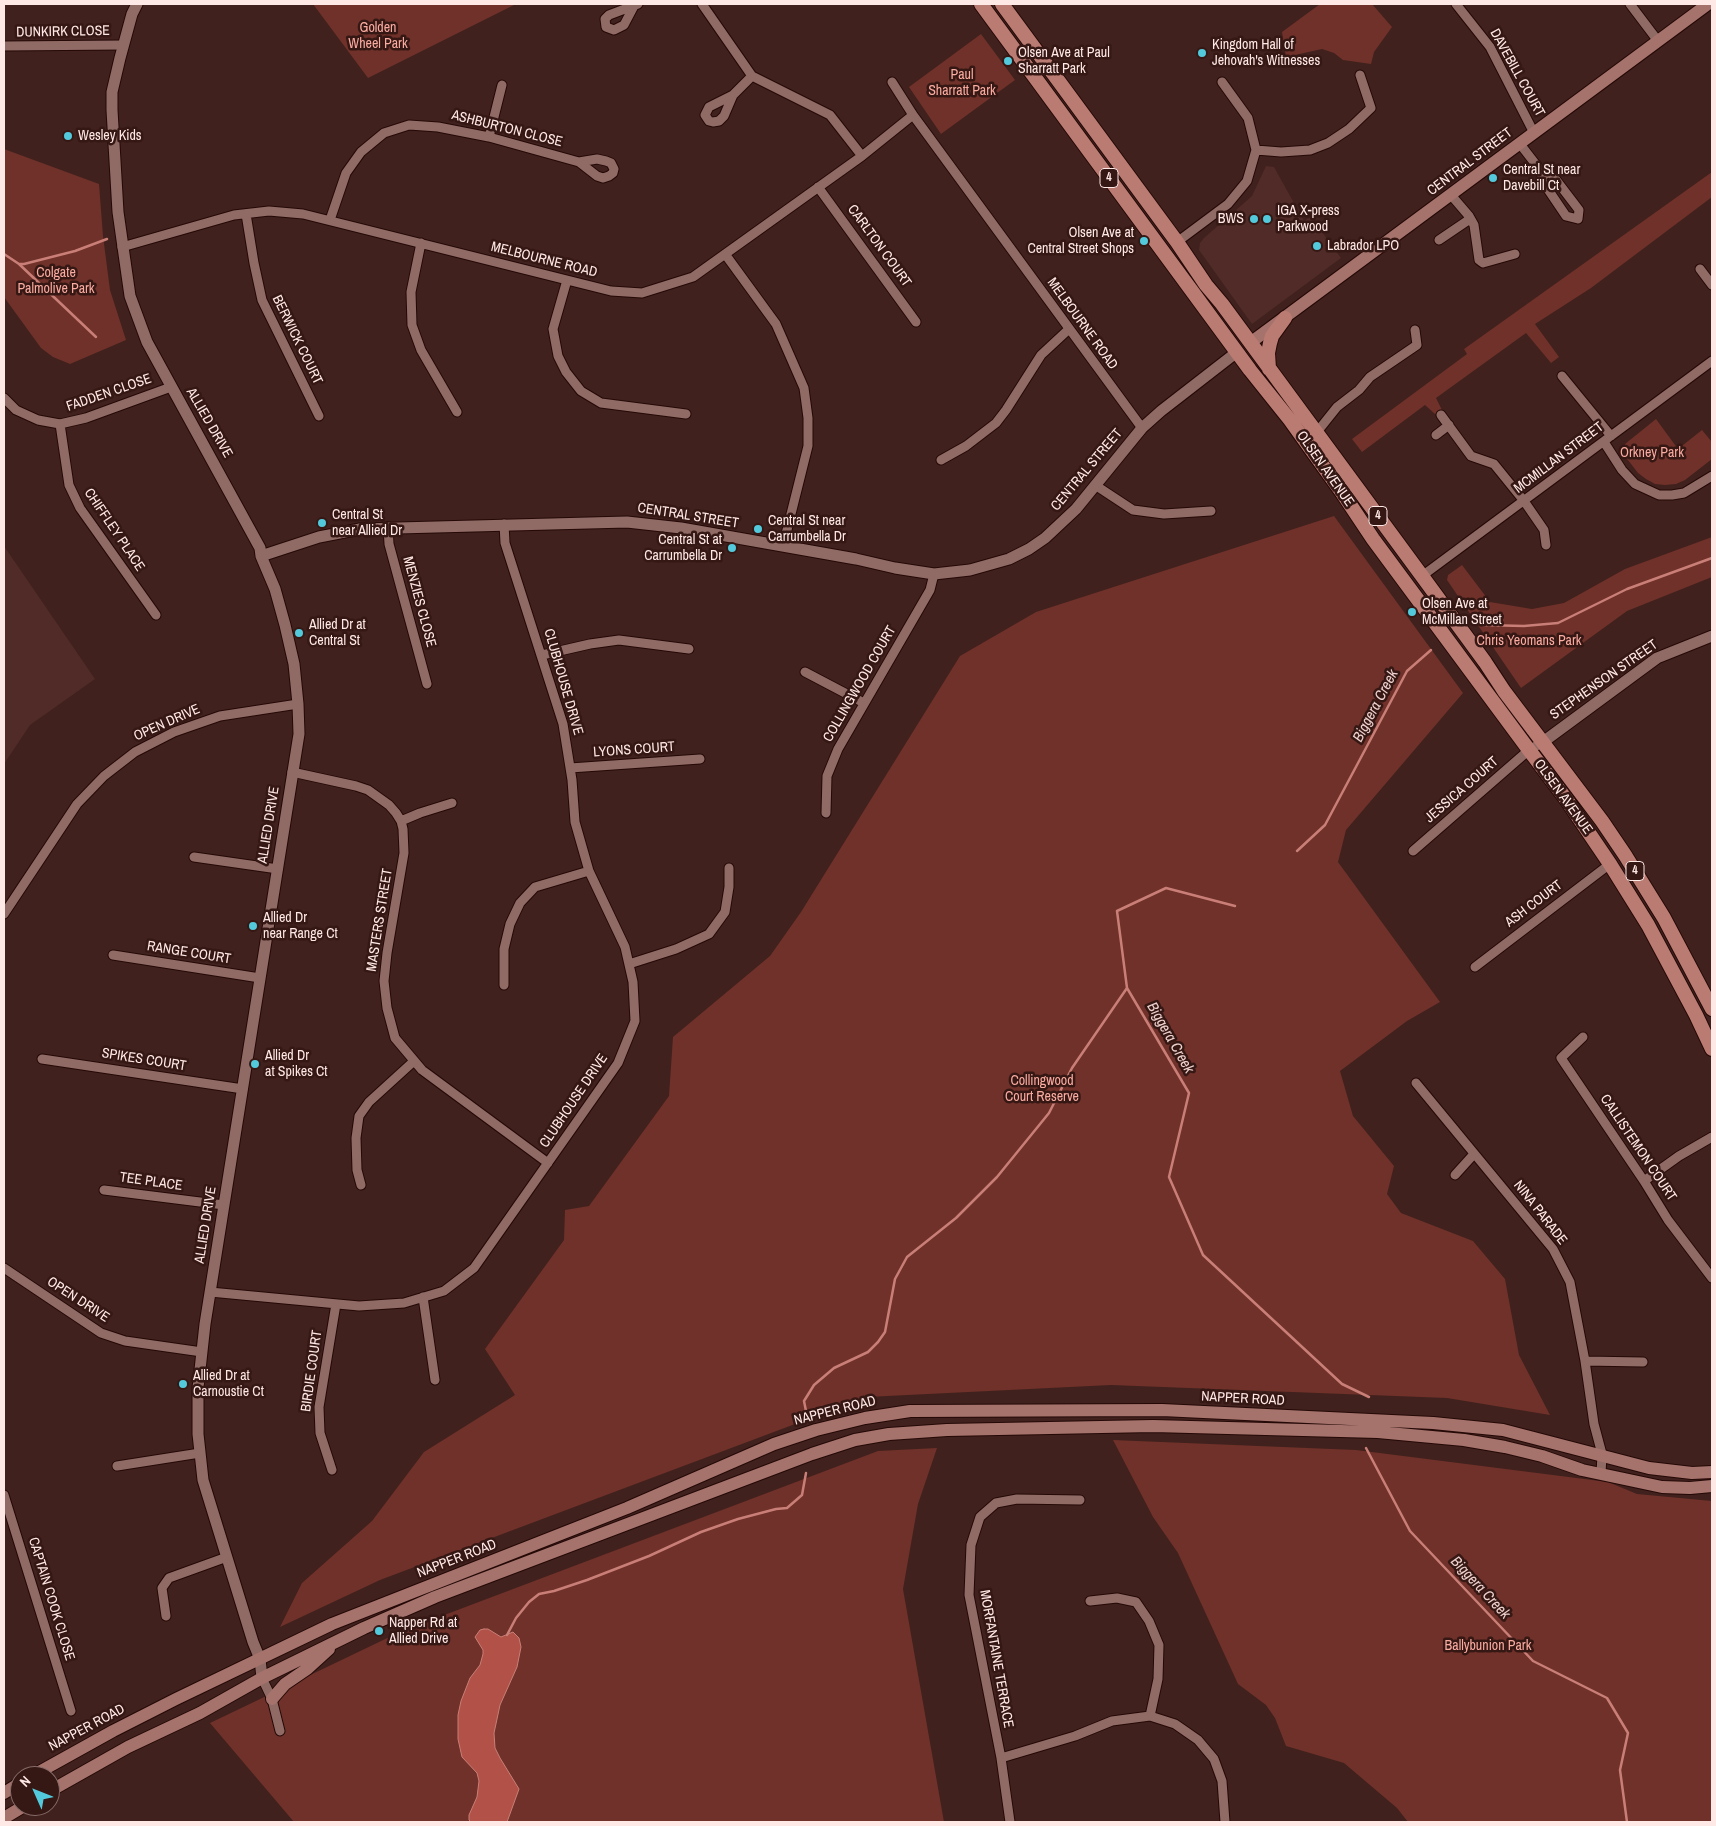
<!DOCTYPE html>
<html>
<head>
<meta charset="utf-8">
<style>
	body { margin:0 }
	#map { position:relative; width:1716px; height:1826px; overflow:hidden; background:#40211d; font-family:"Archivo Narrow",sans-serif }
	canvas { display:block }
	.frame { position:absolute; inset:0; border:5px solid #ffe9e6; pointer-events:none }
	.north { position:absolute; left:10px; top:1766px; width:50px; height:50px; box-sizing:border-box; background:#351714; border:1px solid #866b68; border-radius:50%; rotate:314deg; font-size:14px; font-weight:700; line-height:20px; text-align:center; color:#ffe9e6 }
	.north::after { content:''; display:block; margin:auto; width:18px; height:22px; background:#53cadc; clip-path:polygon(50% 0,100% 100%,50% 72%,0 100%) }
</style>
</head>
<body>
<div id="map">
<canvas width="1716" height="1826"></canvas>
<div class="frame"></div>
<div class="north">N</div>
</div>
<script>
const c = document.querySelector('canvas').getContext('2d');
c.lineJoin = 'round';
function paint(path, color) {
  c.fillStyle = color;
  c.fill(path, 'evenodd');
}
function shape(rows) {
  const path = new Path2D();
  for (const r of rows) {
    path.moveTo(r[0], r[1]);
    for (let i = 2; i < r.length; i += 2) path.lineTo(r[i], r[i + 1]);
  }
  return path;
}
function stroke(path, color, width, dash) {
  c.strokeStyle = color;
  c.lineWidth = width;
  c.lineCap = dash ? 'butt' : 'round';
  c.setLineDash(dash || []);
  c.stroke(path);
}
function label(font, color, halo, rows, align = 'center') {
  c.font = font + ' "Archivo Narrow",sans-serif';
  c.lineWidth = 5;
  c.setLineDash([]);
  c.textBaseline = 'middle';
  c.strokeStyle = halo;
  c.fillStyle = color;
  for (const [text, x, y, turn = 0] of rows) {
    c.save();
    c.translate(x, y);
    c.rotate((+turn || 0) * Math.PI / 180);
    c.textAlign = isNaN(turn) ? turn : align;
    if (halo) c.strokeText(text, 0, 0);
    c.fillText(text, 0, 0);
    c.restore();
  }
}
const built = shape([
	[1266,166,1274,167,1304,221,1311,217,1341,258,1252,324,1199,250,1200,243,1204,238,1252,196],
	[4,546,95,679,30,725,4,764]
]);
const green = shape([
	[313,4,516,4,368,78],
	[1320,4,1372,4,1392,27,1374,52,1371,64,1343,60,1334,53,1322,49,1286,57,1282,32],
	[981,34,1015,80,941,134,909,87],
	[4,149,99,184,103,236,110,290,126,340,70,364,53,357,41,348,4,297],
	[1712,172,1712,197,1591,288,1535,324,1559,357,1551,363,1526,333,1436,398,1442,410,1435,414,1425,405,1362,452,1352,439,1467,354,1464,349],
	[1656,419,1678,449,1702,430,1712,442,1712,459,1685,480,1676,484,1665,485,1655,484,1646,479,1638,473,1621,451,1625,444],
	[1334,516,1463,693,1346,830,1338,862,1440,1002,1407,1021,1340,1071,1353,1116,1394,1166,1387,1194,1401,1213,1473,1241,1505,1279,1519,1355,1550,1415,1447,1398,1111,1385,867,1397,380,1580,280,1627,302,1583,372,1521,424,1452,515,1395,485,1349,564,1240,565,1210,589,1206,669,1096,673,1037,770,956,801,912,960,656,1036,612],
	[1712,537,1712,577,1627,611,1521,688,1447,580,1448,575,1462,565,1490,602,1532,609,1564,603,1625,569],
	[1113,1440,1356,1450,1608,1482,1637,1494,1712,1501,1712,1822,1408,1822,1397,1808,1344,1763,1286,1746,1275,1718,1266,1705,1238,1684,1178,1553,1153,1517],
	[937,1448,918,1504,903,1589,944,1822,294,1822,210,1723,402,1631,878,1451]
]);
const water = shape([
	[484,1629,488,1629,501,1637,513,1632,519,1638,521,1647,517,1667,500,1705,494,1733,495,1748,500,1758,519,1789,507,1822,471,1822,469,1820,469,1815,477,1797,479,1781,477,1773,462,1757,458,1739,458,1715,461,1701,470,1678,480,1665,483,1654,483,1650,475,1637,480,1630,484,1629]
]);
const stream = shape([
	[4,254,19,264,24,264,75,251,107,239],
	[19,264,96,337],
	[1483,625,1524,626,1558,623,1627,589,1712,558],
	[1297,851,1325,825,1407,671,1431,650],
	[1235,906,1166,888,1117,911,1127,988,1189,1093,1169,1177,1203,1255,1342,1384,1369,1397],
	[806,1411,804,1401,814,1385,834,1368,868,1352,878,1342,885,1332,895,1279,907,1257,956,1218,997,1177,1049,1113,1072,1068,1127,988],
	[1366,1448,1410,1531,1533,1661,1607,1698,1628,1733,1620,1770,1627,1822],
	[507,1635,516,1618,529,1602,539,1594,554,1591,587,1580,649,1556,701,1532,738,1519,776,1509,787,1508,802,1495,806,1473]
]);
const minor = shape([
	[702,4,752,76,830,115,862,156],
	[1456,4,1490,47,1534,133],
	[1630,4,1658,41],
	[634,6,624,25,614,30,606,27,605,19,609,15,638,4],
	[4,46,123,45],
	[892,82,913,115,1142,428],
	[733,95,724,116,719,121,713,122,709,121,705,115,709,107,733,95,752,76],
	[489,137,502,85],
	[1520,144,1544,175,1550,172,1579,210,1578,219,1566,216,1541,179,1544,175],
	[1256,150,1281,152,1310,150,1328,143,1349,129,1371,108,1360,75],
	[818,187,916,322],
	[1451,195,1469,216,1474,225,1479,260,1483,263,1515,254],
	[246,214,254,263,262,300,319,416],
	[330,220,346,173,361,152,384,133,409,125,438,127,489,137,579,162,597,159,606,161,611,163,614,169,613,173,609,176,603,178,597,176,579,162],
	[1439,240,1470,219],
	[1177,242,1228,204,1247,181,1256,150,1248,118,1222,82],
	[421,243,411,292,412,325,421,350,457,412],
	[122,247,234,215,269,211,303,214,611,291,642,293,693,277,862,156,913,115],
	[725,254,776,324,804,388,808,418,808,446,783,546],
	[1700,269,1712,285],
	[567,280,553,329,558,356,566,372,581,391,601,403,686,414],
	[1562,376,1611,436],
	[4,398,16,410,38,420,60,424,86,418,171,387],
	[1441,415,1471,456,1494,464,1524,501,1544,530,1546,545],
	[60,424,69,485,80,508,156,615],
	[1317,432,1337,407,1359,390,1370,377,1417,345,1415,330],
	[1436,435,1449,425],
	[1604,442,1622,470,1635,484,1659,495,1672,495,1684,493,1712,476],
	[941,460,966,446,996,423,1006,410,1041,355,1069,329],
	[1095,485,1133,510,1164,514,1211,511],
	[388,527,389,544,427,684],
	[1422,576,1712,361],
	[542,655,590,644,619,640,689,649],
	[805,672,864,703],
	[570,768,700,759],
	[292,772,356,786,368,790,389,805,396,813,401,821,403,829,404,853,387,953,384,981,387,1008,395,1038,422,1070,548,1163],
	[826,813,827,776,838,749,930,590,934,574],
	[401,821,420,813,452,803],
	[1413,851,1529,750,1543,742],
	[194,857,278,869],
	[4,914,77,804,104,776,135,752,174,732,220,716,298,704],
	[113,955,260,978],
	[629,964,676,949,709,934,725,912,729,887,729,868],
	[1475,967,1610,864],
	[504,985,504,949,510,924,520,903,535,887,589,871],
	[1583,1037,1561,1058,1644,1181,1668,1220,1712,1278],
	[42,1059,243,1089],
	[1416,1083,1553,1249,1570,1282,1585,1361,1594,1424,1602,1454,1601,1474],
	[1455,1175,1474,1154],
	[1644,1181,1679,1156,1712,1137],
	[361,1185,357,1170,356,1138,359,1116,369,1102,414,1061],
	[104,1190,224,1205],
	[4,1268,101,1333,125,1341,202,1352],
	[210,1292,359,1306,404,1303,444,1291,474,1268,618,1063,635,1021,633,982,625,947,589,871,575,822,572,780,563,724,505,543,504,524],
	[423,1297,435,1380],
	[1585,1361,1643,1362],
	[117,1466,200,1453],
	[332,1470,320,1433,319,1407,336,1304],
	[4,1495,71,1711],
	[1090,1601,1117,1598,1136,1602,1149,1621,1159,1645,1158,1679,1150,1716],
	[166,1616,162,1588,169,1578,227,1557],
	[262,1678,272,1699,280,1731],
	[1001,1758,1075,1736,1112,1721,1150,1716,1175,1724,1198,1740,1214,1759,1222,1781,1225,1822],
	[1010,1822,1001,1758,969,1595,971,1545,980,1517,996,1503,1017,1499,1080,1500]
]);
const tertiary = shape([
	[137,4,132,14,120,58,112,92,112,110,118,212,130,296,147,342,260,548,261,556,275,589,285,625,294,664,298,704,299,734,205,1324,198,1388,198,1434,203,1480,253,1642,260,1659,262,1678],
	[261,556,319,537,360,529,627,522,681,528,856,559,895,568,934,574,970,570,1009,559,1029,549,1045,538,1076,509,1142,428,1161,411,1237,352],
	[1543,742,1657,658,1712,636]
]);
const secondary = shape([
	[1250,343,1708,4],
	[272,1699,285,1684,307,1669,329,1649],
	[32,1776,113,1731,176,1699,332,1624,627,1508,774,1444,816,1430,865,1418,910,1411,1162,1410,1433,1423,1503,1430,1649,1468,1692,1473,1712,1472],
	[50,1791,128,1747,200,1713,262,1678,364,1628,435,1597,812,1454,855,1440,889,1434,947,1430,1153,1426,1378,1432,1464,1440,1505,1447,1542,1456,1582,1470,1662,1487,1690,1488,1712,1486],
	[4,1793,20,1783],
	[4,1818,24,1806]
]);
const primary = shape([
	[981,4,1250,370,1290,420,1343,494,1373,539,1529,750,1566,799,1610,864,1648,925,1696,1015,1712,1049],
	[1002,4,1177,242,1206,285,1222,304,1422,576,1485,662,1504,691,1602,821,1625,855,1664,918,1712,1009],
	[1269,369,1268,353,1270,343,1272,336,1285,318]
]);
const markers = [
	[1202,53,5,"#53cadc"],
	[1008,61,5,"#53cadc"],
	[68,136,5,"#53cadc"],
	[1493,178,5,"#53cadc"],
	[1254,219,5,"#53cadc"],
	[1267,219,5,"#53cadc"],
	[1144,241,5,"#53cadc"],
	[1317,246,5,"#53cadc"],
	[322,523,5,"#53cadc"],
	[758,529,5,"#53cadc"],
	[732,548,5,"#53cadc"],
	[1412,612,5,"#53cadc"],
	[299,633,5,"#53cadc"],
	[253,926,5,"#53cadc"],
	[255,1064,5,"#53cadc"],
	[183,1384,5,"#53cadc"],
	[379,1631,5,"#53cadc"]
];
const shields = [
	[1109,178,18],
	[1378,516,18],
	[1635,871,18]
];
const shieldNames = [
	["4",1109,178],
	["4",1378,516],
	["4",1635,871]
];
const parkNames = [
	["Golden",378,28],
	["Wheel Park",378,44],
	["Paul",962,75],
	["Sharratt Park",962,91],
	["Colgate",56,273],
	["Palmolive Park",56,289],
	["Orkney Park",1652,453],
	["Chris Yeomans Park",1529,641],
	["Collingwood",1042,1081],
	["Court Reserve",1042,1097],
	["Ballybunion Park",1488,1646]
];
const streetNames = [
	["DUNKIRK CLOSE",63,32,-1],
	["DAVEBILL COURT",1517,73,61],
	["ASHBURTON CLOSE",507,129,14],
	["CENTRAL STREET",1470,162,-37],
	["CARLTON COURT",879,246,54],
	["MELBOURNE ROAD",544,260,14],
	["MELBOURNE ROAD",1082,324,54],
	["BERWICK COURT",297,340,64],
	["FADDEN CLOSE",109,393,-19],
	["ALLIED DRIVE",209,423,60],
	["MCMILLAN STREET",1559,458,-37],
	["OLSEN AVENUE",1325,469,55],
	["CENTRAL STREET",1087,470,-50],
	["CENTRAL STREET",688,516,9],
	["CHIFFLEY PLACE",114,530,56],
	["MENZIES CLOSE",419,602,75],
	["STEPHENSON STREET",1604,680,-35],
	["CLUBHOUSE DRIVE",563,682,74],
	["COLLINGWOOD COURT",860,684,-60],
	["OPEN DRIVE",167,723,-24],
	["LYONS COURT",634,750,-4],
	["JESSICA COURT",1462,790,-41],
	["OLSEN AVENUE",1563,797,54],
	["ALLIED DRIVE",269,825,-81],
	["ASH COURT",1534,904,-37],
	["MASTERS STREET",380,920,-81],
	["RANGE COURT",189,953,9],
	["SPIKES COURT",144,1060,9],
	["CLUBHOUSE DRIVE",574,1101,-56],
	["CALLISTEMON COURT",1638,1148,56],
	["TEE PLACE",151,1182,8],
	["NINA PARADE",1540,1213,52],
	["ALLIED DRIVE",206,1225,-81],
	["OPEN DRIVE",78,1300,33],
	["BIRDIE COURT",312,1371,-82],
	["NAPPER ROAD",1243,1399,3],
	["NAPPER ROAD",835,1411,-14],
	["NAPPER ROAD",457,1559,-21],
	["CAPTAIN COOK CLOSE",51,1599,73],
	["MORFANTAINE TERRACE",996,1659,80],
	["NAPPER ROAD",87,1728,-28]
];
const poiNames = [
	["Kingdom Hall of",1212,45],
	["Jehovah's Witnesses",1212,61],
	["Olsen Ave at Paul",1018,53],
	["Sharratt Park",1018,69],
	["Wesley Kids",78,136],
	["Central St near",1503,170],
	["Davebill Ct",1503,186],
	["IGA X-press",1277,211],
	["Parkwood",1277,227],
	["BWS",1244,219,"right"],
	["Olsen Ave at",1134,233,"right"],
	["Central Street Shops",1134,249,"right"],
	["Labrador LPO",1327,246],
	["Central St",332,515],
	["near Allied Dr",332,531],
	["Central St near",768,521],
	["Carrumbella Dr",768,537],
	["Central St at",722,540,"right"],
	["Carrumbella Dr",722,556,"right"],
	["Olsen Ave at",1422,604],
	["McMillan Street",1422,620],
	["Allied Dr at",309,625],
	["Central St",309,641],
	["Allied Dr",263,918],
	["near Range Ct",263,934],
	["Allied Dr",265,1056],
	["at Spikes Ct",265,1072],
	["Allied Dr at",193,1376],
	["Carnoustie Ct",193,1392],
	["Napper Rd at",389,1623],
	["Allied Drive",389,1639]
];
const waterNames = [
	["Biggera Creek",1376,706,-62],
	["Biggera Creek",1170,1038,60],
	["Biggera Creek",1480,1588,47]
];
paint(built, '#502b27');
paint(green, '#6f3129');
paint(water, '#b25147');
stroke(water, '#c97f77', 1);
stroke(stream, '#c97f77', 2.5);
stroke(minor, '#250907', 11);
stroke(tertiary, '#250907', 13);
stroke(secondary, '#250907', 14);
stroke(primary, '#250907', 16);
stroke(minor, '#906b65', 9);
stroke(tertiary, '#906b65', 11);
stroke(secondary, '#a5736c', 12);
stroke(primary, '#ba7b72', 14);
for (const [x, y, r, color] of markers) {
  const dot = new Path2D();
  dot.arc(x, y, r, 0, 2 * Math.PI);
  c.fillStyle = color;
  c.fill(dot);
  stroke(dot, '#351714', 2);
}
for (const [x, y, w] of shields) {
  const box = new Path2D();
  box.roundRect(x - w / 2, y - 9.5, w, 19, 4);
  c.fillStyle = '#351714';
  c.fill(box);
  stroke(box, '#ffe9e6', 1);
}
label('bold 12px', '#ffe9e6', null, shieldNames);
label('14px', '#fbaca1', '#351714', parkNames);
label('14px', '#ffe9e6', '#351714', streetNames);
label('14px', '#ffe9e6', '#351714', poiNames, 'left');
label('italic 15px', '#eed2ce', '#351714', waterNames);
</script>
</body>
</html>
